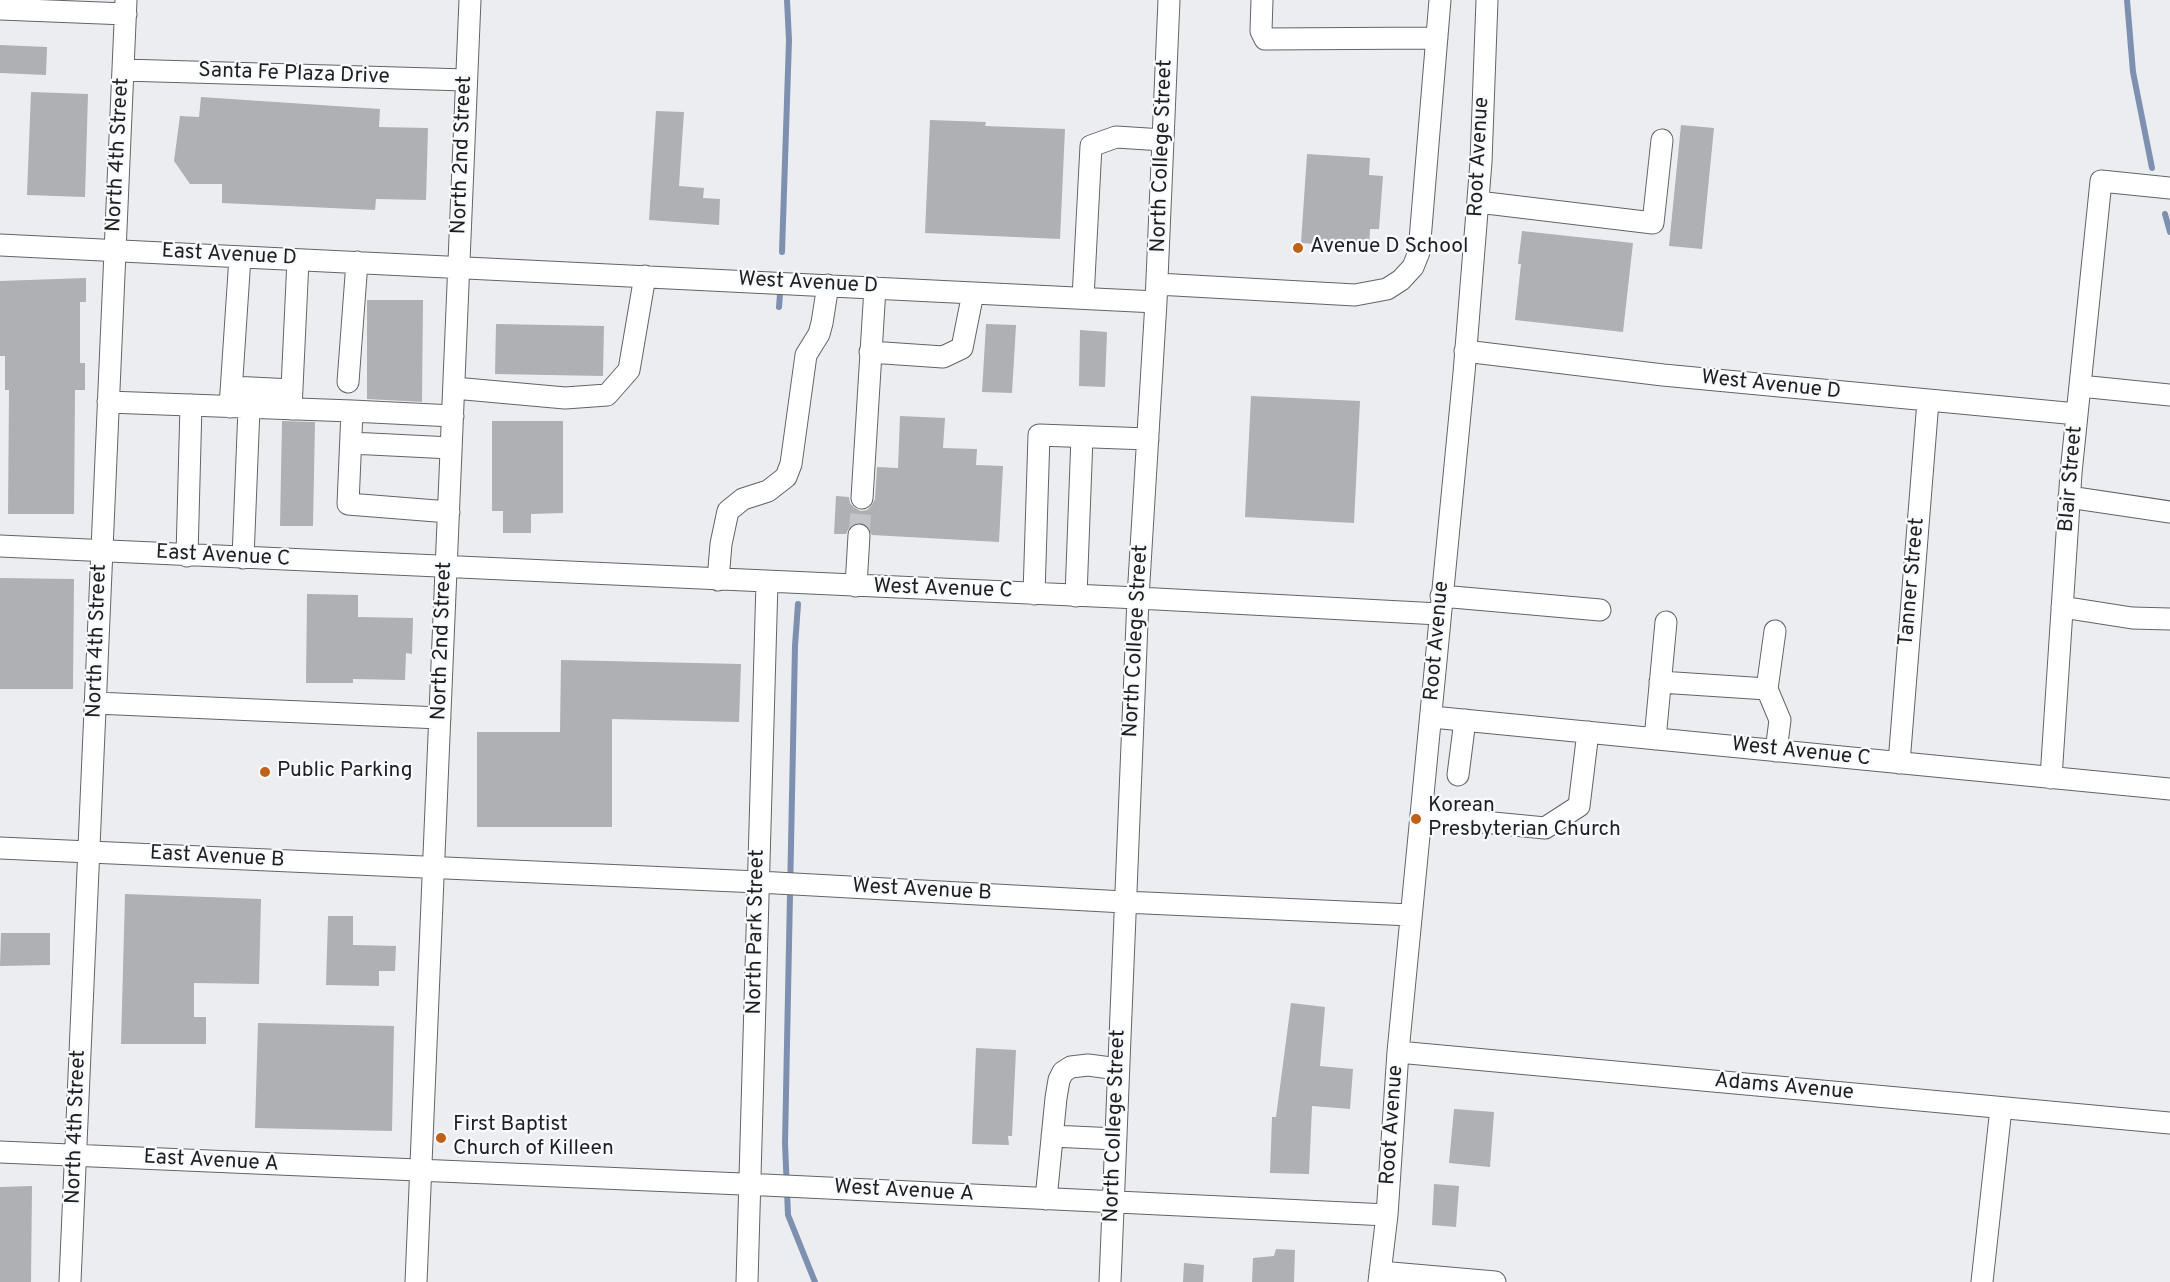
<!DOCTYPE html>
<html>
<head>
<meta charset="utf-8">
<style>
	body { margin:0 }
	canvas { display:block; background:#ebedf1 }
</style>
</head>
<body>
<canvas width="2170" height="1282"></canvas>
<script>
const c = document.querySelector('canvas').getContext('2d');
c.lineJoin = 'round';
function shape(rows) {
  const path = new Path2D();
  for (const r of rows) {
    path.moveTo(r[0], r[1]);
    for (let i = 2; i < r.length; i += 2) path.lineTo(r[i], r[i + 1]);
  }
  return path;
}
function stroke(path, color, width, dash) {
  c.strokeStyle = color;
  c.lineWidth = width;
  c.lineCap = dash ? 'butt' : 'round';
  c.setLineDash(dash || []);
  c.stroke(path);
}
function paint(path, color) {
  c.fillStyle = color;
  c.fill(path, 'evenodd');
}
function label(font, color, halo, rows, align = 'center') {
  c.font = font + ' Overpass,sans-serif';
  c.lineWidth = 4.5;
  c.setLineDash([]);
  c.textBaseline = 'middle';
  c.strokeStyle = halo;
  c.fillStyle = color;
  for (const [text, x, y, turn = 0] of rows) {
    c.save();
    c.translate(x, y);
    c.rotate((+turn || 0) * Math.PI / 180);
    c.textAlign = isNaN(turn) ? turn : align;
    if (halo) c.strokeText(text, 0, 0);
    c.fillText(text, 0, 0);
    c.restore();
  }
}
const stream = shape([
	[2127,0,2133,72,2152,168],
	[2165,214,2170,232],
	[782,252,789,40,787,0],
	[779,307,780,294],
	[798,604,795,646,785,1143,788,1215,815,1282]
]);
const building = shape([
	[0,45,47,47,46,75,0,73],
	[31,92,88,94,85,197,27,195],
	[201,97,380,109,379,127,428,128,426,200,376,199,375,210,222,203,222,184,190,184,174,161,180,116,199,117],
	[656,111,684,112,679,186,704,188,703,198,720,199,719,225,649,220],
	[930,120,986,122,985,126,1065,129,1060,239,925,233],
	[1681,125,1714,128,1702,249,1669,246],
	[1307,154,1370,158,1369,175,1383,176,1379,229,1370,229,1369,248,1301,243],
	[1522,231,1633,243,1623,332,1515,320,1521,264,1518,264],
	[86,278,86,302,80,302,80,363,85,363,85,390,75,390,74,514,8,514,9,390,5,390,5,356,0,356,0,281],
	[367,300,423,300,422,402,367,399],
	[496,324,604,326,603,376,495,374],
	[986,324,1016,325,1012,393,982,392],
	[1080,330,1107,332,1105,387,1079,386],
	[1251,396,1360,401,1354,523,1245,517],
	[900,416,945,418,943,448,977,449,976,465,1003,466,999,542,872,535,866,525,859,522,849,528,846,534,834,534,836,496,849,497,850,503,855,508,861,511,867,510,872,505,875,499,877,467,898,468],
	[282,421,315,422,313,526,280,526],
	[492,421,563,421,563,513,531,514,531,533,503,533,503,511,492,511],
	[0,578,74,579,73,689,0,689],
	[307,594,358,595,358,617,413,618,412,654,406,653,405,680,353,679,353,683,306,683],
	[561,660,741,664,739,722,612,719,612,827,477,827,477,732,560,732],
	[125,894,261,899,259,984,194,983,194,1017,206,1017,206,1044,121,1044],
	[328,916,353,916,353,945,396,946,395,971,379,971,379,986,326,985],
	[1,933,50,933,50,965,0,966],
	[1291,1003,1325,1007,1320,1066,1353,1069,1350,1109,1312,1106,1309,1174,1270,1173,1272,1117,1276,1117],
	[258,1023,394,1026,392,1131,255,1128],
	[976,1048,1016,1050,1012,1136,1008,1136,1009,1145,972,1144],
	[1454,1109,1494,1112,1490,1167,1449,1163],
	[1434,1184,1459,1186,1456,1227,1432,1225],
	[32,1186,31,1282,0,1282,0,1187],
	[1276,1249,1295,1250,1294,1282,1252,1282,1253,1258,1274,1256],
	[1184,1263,1204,1265,1203,1282,1183,1282]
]);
const minorTunnel = shape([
	[859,535,862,498]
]);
const minor = shape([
	[1262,0,1261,31,1265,39,1437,38],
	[0,9,126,14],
	[123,70,466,80],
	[1478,202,1653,223,1662,140],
	[0,245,1156,302],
	[1157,284,1355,295,1387,289,1401,280,1413,267,1419,252,1440,0],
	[1083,298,1091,146,1116,137,1163,140],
	[1465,351,1663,375,2077,414],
	[870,352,943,357,962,348,973,293],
	[348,382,357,262],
	[2080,386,2170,395],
	[232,387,292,390],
	[454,388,565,398,607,395,629,370,645,276],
	[108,402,352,411,348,504,449,512],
	[230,407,240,257],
	[291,409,298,260],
	[352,411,453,416],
	[351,443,451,448],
	[2069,497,2170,512],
	[862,498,875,288],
	[0,546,1138,598,1439,614],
	[187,556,191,405],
	[243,558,249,408],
	[718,580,721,544,728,511,743,499,768,491,786,477,791,464,806,355,819,334,822,323,828,285],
	[856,586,859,535],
	[1034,594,1039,435,1148,439],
	[1076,596,1082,437],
	[1441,596,1600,610],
	[2062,607,2132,618,2170,619],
	[1775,631,1767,689,1780,720,1776,751],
	[1660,682,1767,689],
	[95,703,440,718],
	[1432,717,2170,789],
	[1655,739,1666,622],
	[1899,763,1928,401],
	[1458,775,1465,720],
	[2051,778,2071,473,2101,181,2170,188],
	[1421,816,1545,828,1579,806,1588,732],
	[0,848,758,882,1124,902,1411,915],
	[1398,1052,2170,1123],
	[1052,1136,1116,1139],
	[0,1152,765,1185,1387,1215],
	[1046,1199,1056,1098,1059,1080,1063,1072,1071,1067,1088,1065,1118,1069],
	[1380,1272,1495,1282],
	[70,1282,126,0],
	[416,1282,470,0],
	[747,1282,767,582],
	[1110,1282,1138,598,1156,302,1169,0],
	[1379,1282,1387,1215,1398,1052,1464,373,1481,162,1487,0],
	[1982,1282,2001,1108]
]);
const markers = [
	[1298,248,6,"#bf6117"],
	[265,772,6,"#bf6117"],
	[1416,819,6,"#bf6117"],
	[441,1138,6,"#bf6117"]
];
const streetNames = [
	["Santa Fe Plaza Drive",294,75,2],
	["North 4th Street",119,155,-87],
	["North 2nd Street",463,155,-88],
	["North College Street",1163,156,-88],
	["Root Avenue",1480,157,-87],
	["East Avenue D",229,256,3],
	["West Avenue D",808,284,3],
	["West Avenue D",1771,386,6],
	["Blair Street",2072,479,-85],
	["East Avenue C",223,557,3],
	["Tanner Street",1913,582,-85],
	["West Avenue C",943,590,2],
	["North 4th Street",98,641,-88],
	["North 2nd Street",443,641,-88],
	["North College Street",1137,641,-87],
	["Root Avenue",1438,641,-85],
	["West Avenue C",1801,753,6],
	["East Avenue B",217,858,3],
	["West Avenue B",922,891,3],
	["North Park Street",757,932,-89],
	["Adams Avenue",1784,1088,5],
	["Root Avenue",1393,1125,-86],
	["North College Street",1116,1126,-88],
	["North 4th Street",77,1127,-88],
	["East Avenue A",211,1162,3],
	["West Avenue A",904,1192,3]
];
const poiNames = [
	["Avenue D School",1310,248],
	["Public Parking",277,772],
	["Korean",1428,807],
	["Presbyterian Church",1428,831],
	["First Baptist",453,1126],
	["Church of Killeen",453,1150]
];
stroke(stream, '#7e90b0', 6);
paint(building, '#aeb0b4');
stroke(minorTunnel, '#c2c4c7', 21, [21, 10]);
stroke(minor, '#626467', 23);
stroke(minor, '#fff', 21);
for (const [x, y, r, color] of markers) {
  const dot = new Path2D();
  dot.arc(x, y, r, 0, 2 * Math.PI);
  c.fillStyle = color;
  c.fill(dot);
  stroke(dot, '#f8fbfe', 2);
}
label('21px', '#1e1f20', '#f8fbfe', streetNames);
label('21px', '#1e1f20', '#f8fbfe', poiNames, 'left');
</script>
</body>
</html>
